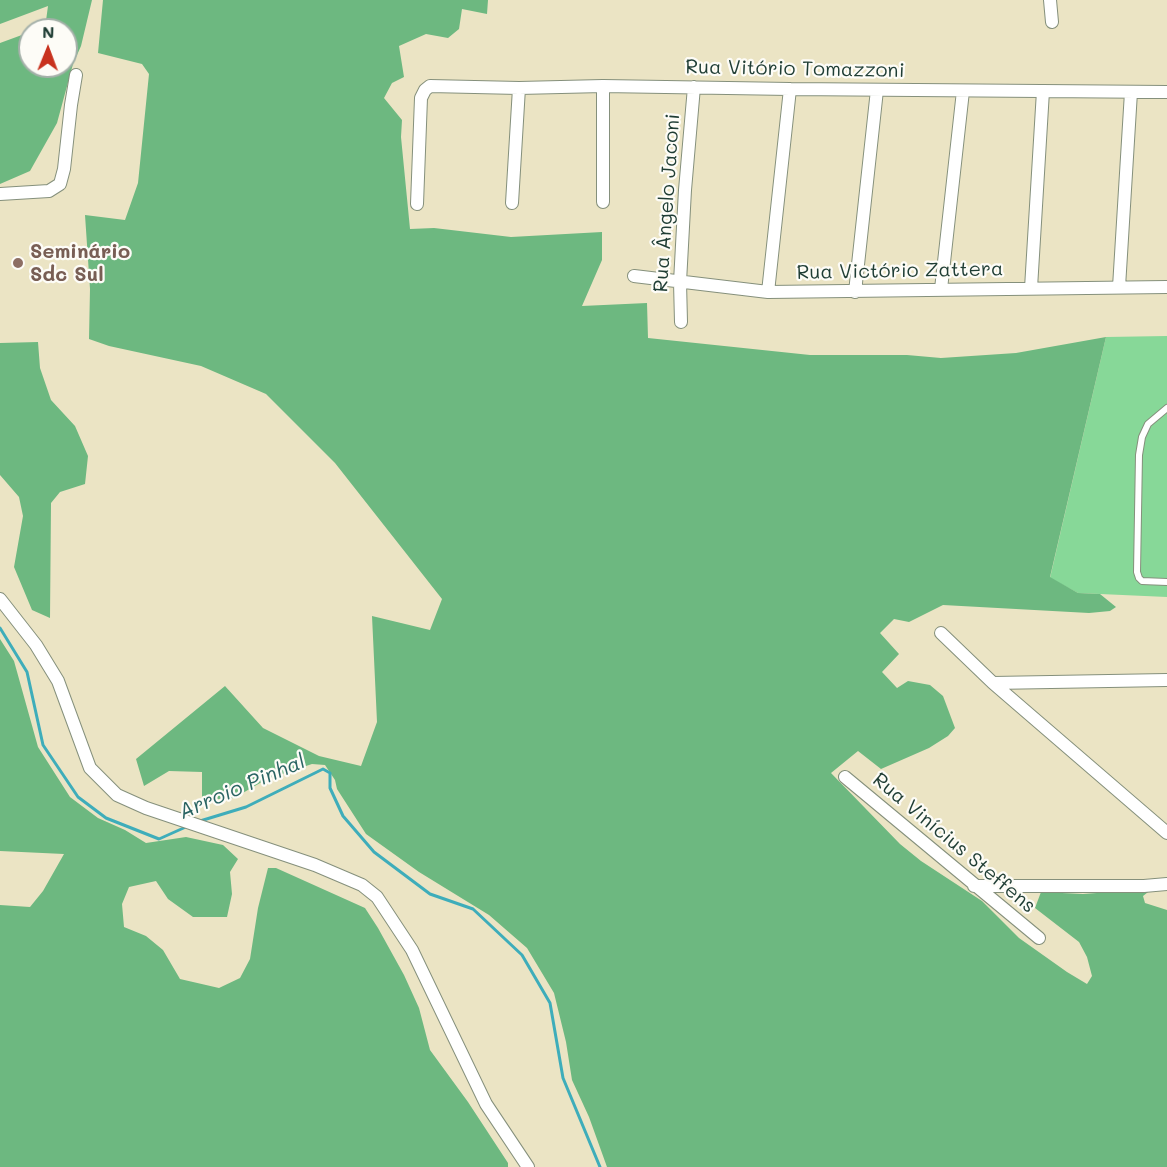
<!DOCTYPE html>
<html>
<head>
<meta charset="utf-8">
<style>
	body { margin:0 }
	#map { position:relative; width:1167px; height:1167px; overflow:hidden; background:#ebe4c4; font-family:Mali,sans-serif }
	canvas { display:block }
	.north { position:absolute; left:18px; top:18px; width:60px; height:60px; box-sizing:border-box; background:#fdfcf7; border:2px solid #a4b0a9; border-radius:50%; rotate:1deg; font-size:16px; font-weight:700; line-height:24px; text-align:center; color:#1f3d34 }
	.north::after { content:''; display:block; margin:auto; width:21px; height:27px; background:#c8321e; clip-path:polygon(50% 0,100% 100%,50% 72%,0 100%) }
</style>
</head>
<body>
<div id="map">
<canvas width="1167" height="1167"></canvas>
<div class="north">N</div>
</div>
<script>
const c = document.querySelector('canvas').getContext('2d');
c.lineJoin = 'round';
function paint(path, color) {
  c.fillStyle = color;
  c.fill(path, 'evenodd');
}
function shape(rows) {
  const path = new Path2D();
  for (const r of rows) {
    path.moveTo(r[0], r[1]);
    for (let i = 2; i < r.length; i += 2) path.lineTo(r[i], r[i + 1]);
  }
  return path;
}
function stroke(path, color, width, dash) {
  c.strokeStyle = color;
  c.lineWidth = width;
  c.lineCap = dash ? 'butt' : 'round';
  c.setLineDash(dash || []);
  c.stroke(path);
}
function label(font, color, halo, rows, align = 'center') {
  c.font = font + ' Mali,sans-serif';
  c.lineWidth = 4.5;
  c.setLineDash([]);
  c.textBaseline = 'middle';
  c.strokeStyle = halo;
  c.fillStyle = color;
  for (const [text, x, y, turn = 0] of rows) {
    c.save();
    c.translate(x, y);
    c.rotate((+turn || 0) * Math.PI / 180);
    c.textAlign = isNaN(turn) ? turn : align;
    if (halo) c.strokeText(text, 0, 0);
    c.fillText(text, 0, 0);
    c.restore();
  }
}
const green = shape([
	[1167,336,1167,597,1078,593,1050,578,1106,337]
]);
const forest = shape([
	[0,0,92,0,81,46,73,64,57,123,30,171,0,184,0,43,30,32,30,66,66,66,66,30,38,30,45,28,48,6,0,24],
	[103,0,488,0,487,14,462,9,459,29,448,38,426,34,399,46,404,77,392,83,384,98,402,120,401,137,410,229,434,228,511,237,602,232,602,260,582,306,647,303,648,338,810,355,907,355,941,358,1016,353,1106,337,1050,577,1078,593,1100,594,1116,607,1110,611,1089,613,943,605,909,622,894,619,880,633,899,654,882,672,897,688,908,681,930,685,943,696,955,728,948,736,929,748,881,769,858,751,831,773,900,844,921,861,982,901,1019,938,1067,972,1087,984,1092,976,1087,957,1079,942,1035,908,1041,892,1083,894,1152,889,1143,896,1145,903,1167,910,1167,1167,607,1167,589,1117,572,1080,566,1042,554,993,527,948,489,915,419,872,366,834,337,789,335,780,325,765,312,764,267,779,234,798,202,800,202,772,169,771,144,786,136,759,225,686,263,728,319,756,361,766,377,722,372,616,430,630,442,599,335,463,266,394,201,366,109,346,89,339,90,289,85,215,125,220,138,183,149,74,142,64,98,53],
	[38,342,40,368,51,400,75,426,88,456,85,484,60,492,51,503,50,618,32,610,14,567,23,516,19,497,0,475,0,343],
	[0,639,14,661,38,747,70,797,98,818,125,830,146,843,186,837,223,845,238,859,230,872,232,894,227,917,193,917,168,899,156,881,129,887,122,904,124,927,146,936,163,950,180,979,219,988,240,978,250,959,258,908,268,868,276,868,365,908,378,928,404,975,419,1008,430,1050,468,1102,508,1163,508,1167,0,1167,0,905,30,907,43,891,64,854,0,851]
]);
const stream = shape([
	[0,628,27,672,43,745,78,797,106,818,159,839,188,826],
	[200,821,246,807,323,769,330,773,330,788,343,816,374,852,430,894,473,909,522,955,550,1003,563,1078,600,1167]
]);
const service = shape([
	[1167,408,1148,424,1142,437,1139,455,1137,572,1139,578,1142,581,1167,582]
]);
const minor = shape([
	[1050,0,1052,22],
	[603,86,603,202],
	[0,194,49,191,60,184,64,169,71,105,76,75],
	[512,203,519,88],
	[417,204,421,98,425,90,430,86,519,88,603,86,790,89,1167,92],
	[634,276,768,292,1167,287],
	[1119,287,1131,92],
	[1031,288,1043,91],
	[941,289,963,91],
	[768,292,790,89],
	[855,292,877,90],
	[681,322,680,282,685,190,694,87],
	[0,599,36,645,58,681,90,768,117,795,146,808,315,865,362,885,377,897,412,950,486,1104,528,1167],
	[941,633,993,683,1167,833],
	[993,683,1167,680],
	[845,777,1039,938],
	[974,886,1144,886,1167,884]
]);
const markers = [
	[18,263,6,"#8d6e63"]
];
const streetNames = [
	["Rua Vitório Tomazzoni",795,69,1],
	["Rua Ângelo Jaconi",667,203,-86],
	["Rua Victório Zattera",900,271,-1],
	["Rua Vinícius Steffens",954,843,40]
];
const educationNames = [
	["Seminário",30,252],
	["Sdc Sul",30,275]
];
const waterNames = [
	["Arroio Pinhal",242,787,-23]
];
paint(green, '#87d898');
paint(forest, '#6db880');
stroke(stream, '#3eadba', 3);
stroke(service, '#85907c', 8);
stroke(minor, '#85907c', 14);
stroke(service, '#fff', 6);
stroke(minor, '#fff', 12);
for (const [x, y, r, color] of markers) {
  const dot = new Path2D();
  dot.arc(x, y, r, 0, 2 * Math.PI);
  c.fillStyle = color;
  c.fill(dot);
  stroke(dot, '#fdfcf7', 2);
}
label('20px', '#1f3d34', '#fdfcf7', streetNames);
label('bold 20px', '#785e54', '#fdfcf7', educationNames, 'left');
label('italic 21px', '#2a6463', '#fdfcf7', waterNames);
</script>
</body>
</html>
